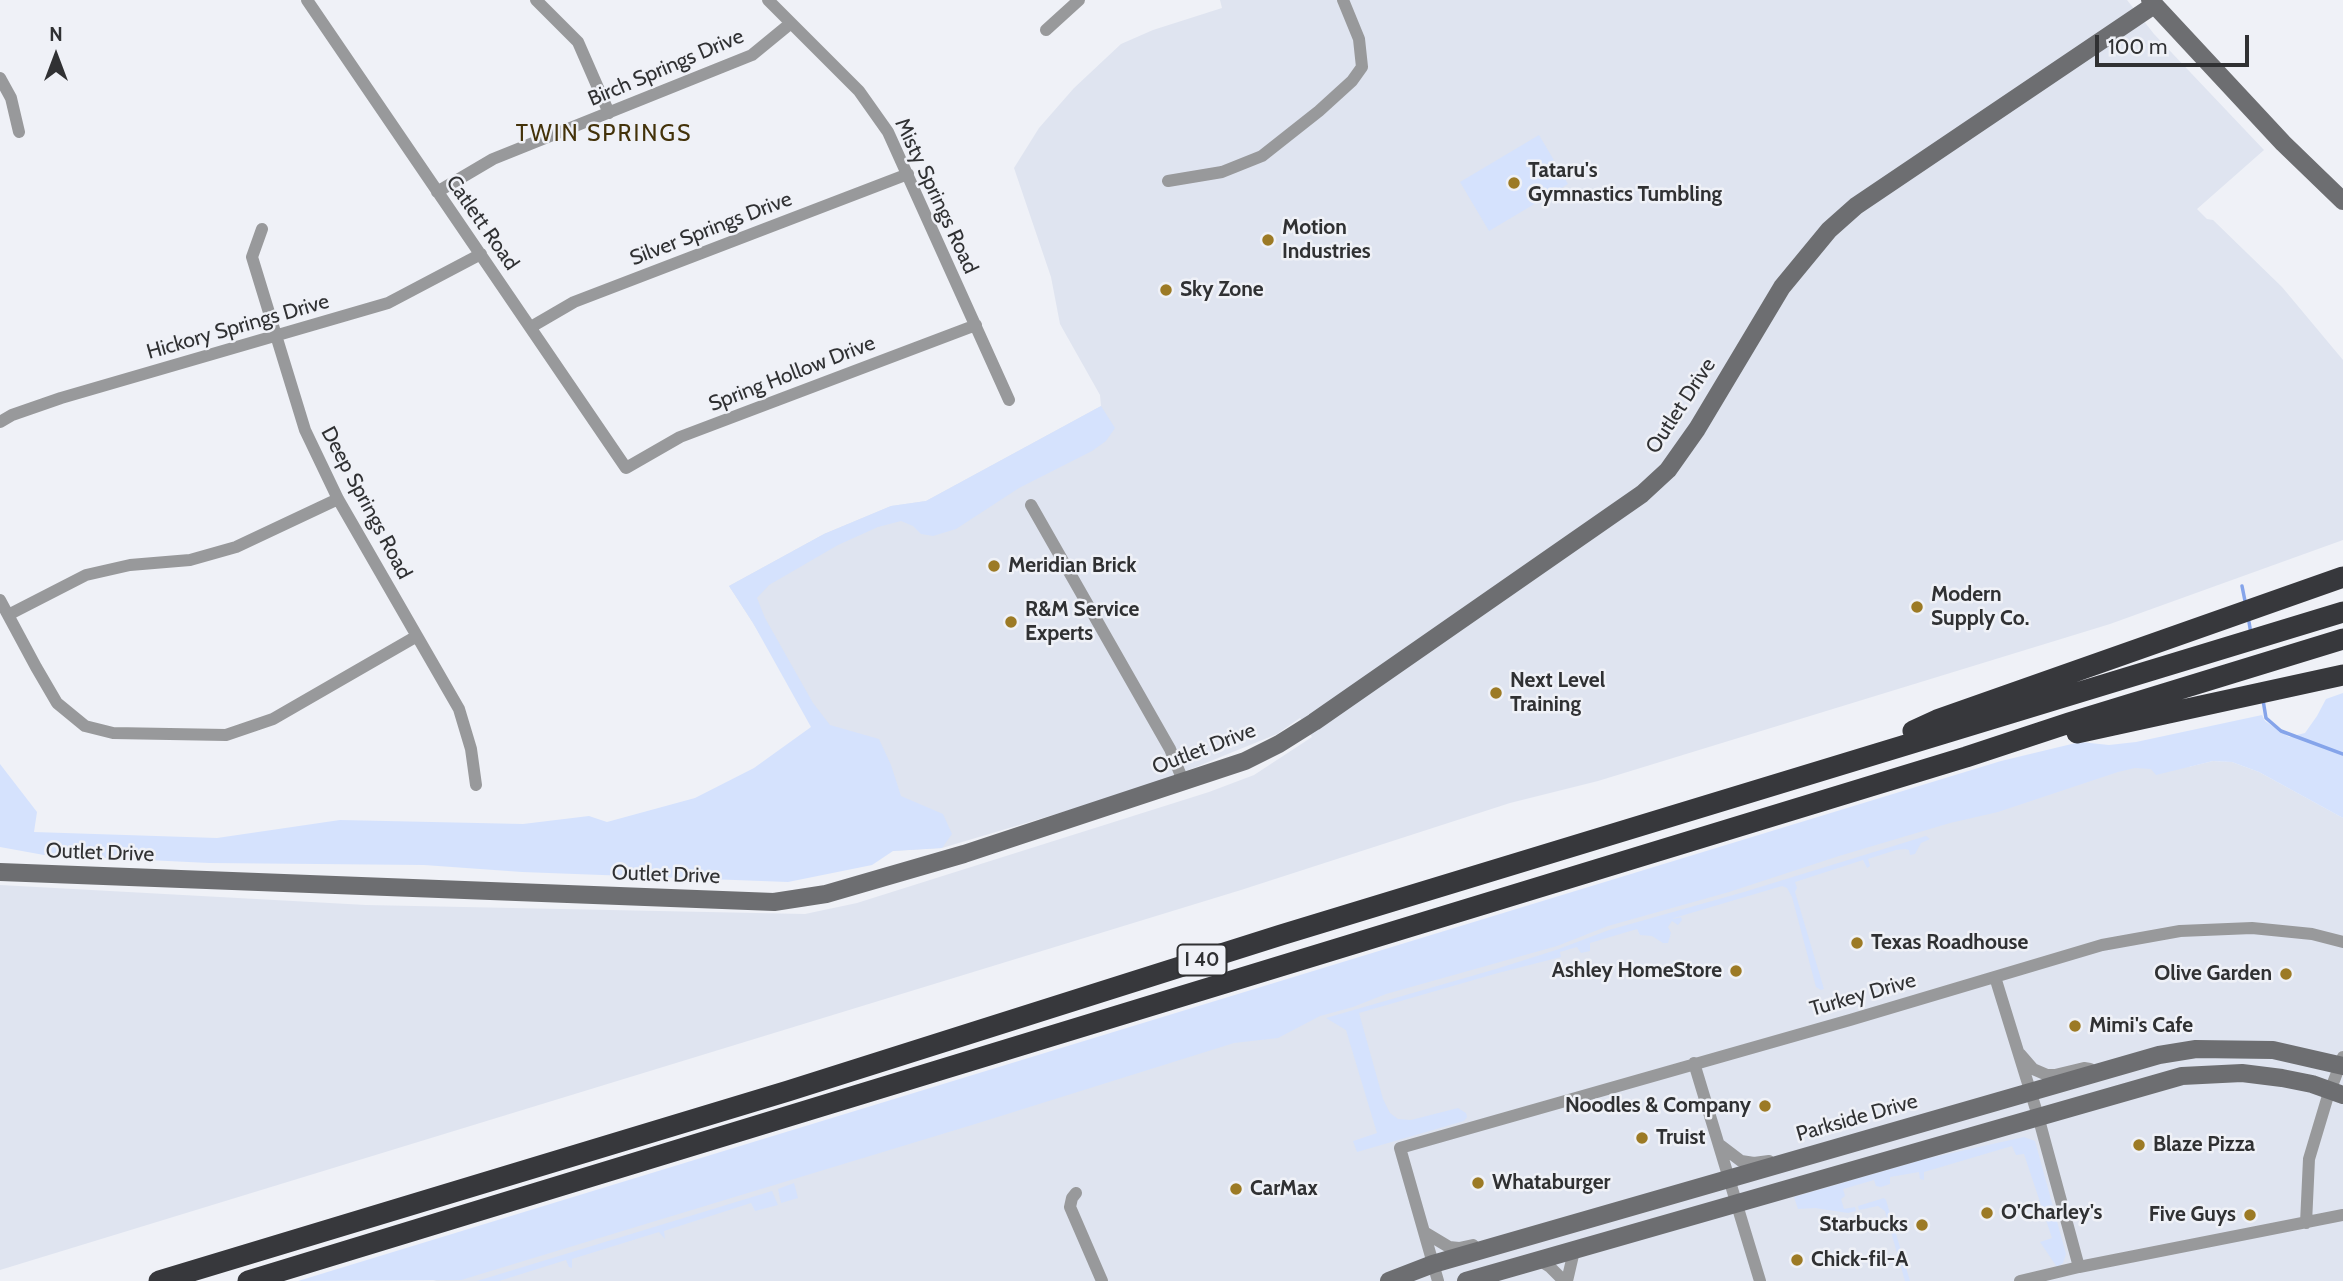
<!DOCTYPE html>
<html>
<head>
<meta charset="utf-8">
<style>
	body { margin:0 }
	#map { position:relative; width:2343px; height:1281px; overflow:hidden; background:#eff1f7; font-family:Cabin,sans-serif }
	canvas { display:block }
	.north { position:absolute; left:21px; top:21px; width:70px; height:70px; -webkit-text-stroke:5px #eff1f7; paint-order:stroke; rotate:0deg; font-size:19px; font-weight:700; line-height:28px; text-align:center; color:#303133 }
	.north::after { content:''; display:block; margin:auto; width:24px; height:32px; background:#303133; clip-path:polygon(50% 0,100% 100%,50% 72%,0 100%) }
	.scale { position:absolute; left:2095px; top:35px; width:154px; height:32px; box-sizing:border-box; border:4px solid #303133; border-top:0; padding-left:9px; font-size:21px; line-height:24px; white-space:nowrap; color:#303133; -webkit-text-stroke:5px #eff1f7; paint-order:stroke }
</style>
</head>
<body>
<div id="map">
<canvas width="2343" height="1281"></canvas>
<div class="north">N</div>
<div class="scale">100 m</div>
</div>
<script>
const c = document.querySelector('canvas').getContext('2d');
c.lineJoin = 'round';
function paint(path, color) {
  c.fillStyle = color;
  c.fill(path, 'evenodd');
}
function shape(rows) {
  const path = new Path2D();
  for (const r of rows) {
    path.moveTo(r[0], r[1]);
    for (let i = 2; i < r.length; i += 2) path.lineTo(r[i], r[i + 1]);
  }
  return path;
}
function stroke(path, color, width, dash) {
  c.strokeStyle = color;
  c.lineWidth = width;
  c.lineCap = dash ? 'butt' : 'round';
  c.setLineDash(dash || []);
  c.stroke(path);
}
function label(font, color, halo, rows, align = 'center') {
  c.font = font + ' Cabin,sans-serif';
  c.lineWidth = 5;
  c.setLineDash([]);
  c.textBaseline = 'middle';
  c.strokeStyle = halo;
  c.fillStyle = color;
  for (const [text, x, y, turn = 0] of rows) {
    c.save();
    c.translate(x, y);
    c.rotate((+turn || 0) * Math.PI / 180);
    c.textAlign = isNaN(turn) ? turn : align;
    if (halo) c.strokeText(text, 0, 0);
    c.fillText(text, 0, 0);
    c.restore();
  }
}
const built = shape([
	[1220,0,2127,0,2154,34,2264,150,2197,209,2207,219,2213,220,2282,287,2343,360,2343,540,2110,624,1598,781,1510,803,1241,890,0,1270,0,885,366,905,805,914,857,903,1209,792,1254,775,1312,737,1300,718,1277,734,1147,787,942,848,892,851,753,623,729,586,824,534,891,506,926,501,1101,406,1100,395,1060,324,1051,277,1014,168,1039,128,1074,88,1121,44,1153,30,1222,8],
	[2143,759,2188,767,2213,761,2232,762,2259,772,2343,818,2343,1281,433,1281]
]);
const green = shape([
	[1539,135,1568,184,1489,231,1460,182],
	[1101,406,1115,428,1106,441,1092,451,1019,488,956,529,933,536,921,534,913,526,901,521,878,527,838,545,769,585,757,598,765,618,813,703,830,725,879,739,891,765,901,796,943,814,952,834,942,848,893,851,872,865,788,882,522,872,424,865,209,863,44,855,0,847,0,764,37,812,34,832,217,838,340,820,523,824,589,816,607,822,695,798,754,768,811,727,753,623,729,586,824,534,891,506,926,501],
	[2343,693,2343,818,2259,772,2232,762,2213,761,2156,775,2151,769,2135,768,2118,772,1998,812,1950,823,1839,856,1729,892,1608,926,1557,946,1386,994,1353,1007,1320,1016,1278,1038,1234,1043,972,1125,461,1280,298,1281,2001,761,2080,742,2109,745,2136,742,2262,715,2265,721,2289,737,2305,733,2317,716,2326,699],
	[1926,836,1930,839,1921,843,1915,854,1910,855,1909,850,1905,849,1896,850,1868,859,1870,866,1867,868,1863,860,1795,882,1797,888,1795,892,1824,989,1821,990,1816,987,1792,897,1787,888,1782,886,1674,918,1673,919,1681,917,1682,920,1678,925,1672,921,1668,927,1671,933,1668,943,1663,943,1652,936,1640,935,1637,929,1590,943,1590,951,1581,953,1577,947,1560,952,1561,957,1498,973,1359,1013,1383,1099,1390,1113,1398,1119,1411,1120,1458,1108,1466,1113,1467,1117,1464,1121,1357,1152,1353,1141,1377,1133,1346,1030,1326,1018,1496,969,1556,950,1609,930,1744,892],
	[2024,1137,2035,1141,2066,1254,2063,1263,2057,1267,2040,1242,2052,1238,2024,1154,2016,1155,2012,1146,1924,1172,1924,1180,1920,1179,1919,1172,1890,1177,1890,1184,1881,1187,1876,1186,1874,1180,1843,1189,1845,1196,1841,1199,1844,1209,1855,1207,1856,1211,1848,1213,1815,1208,1798,1209,1794,1197,1925,1159],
	[794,1183,798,1198,781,1203,778,1189],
	[772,1191,778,1205,755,1211,751,1203,664,1231,665,1239,659,1232,572,1259,572,1268,569,1267,566,1260,499,1281,477,1281],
	[1884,1198,1886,1200,1910,1281,1905,1281,1885,1211,1878,1206,1859,1210,1858,1206]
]);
const stream = shape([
	[2242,586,2245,601],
	[2249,622,2251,634],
	[2263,700,2266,718,2281,731,2343,754]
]);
const street = shape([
	[307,0,626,468,680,437,976,325],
	[536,0,578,42,609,113],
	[768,0,859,91,888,132,1009,400],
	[1046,30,1079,0],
	[0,78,11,98,19,132],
	[1168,181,1222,172,1262,156,1319,111,1352,81,1362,67,1359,39,1343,0],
	[437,192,493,159,752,55,791,23],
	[262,229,252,257,305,430,338,499,459,709,471,749,476,785],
	[531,327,574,302,908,174],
	[0,422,12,415,61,398,388,303,481,254],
	[1031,505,1170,749,1184,783],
	[0,600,36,667,57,703,85,726,113,733,226,735,273,719,417,636],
	[8,615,86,575,130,565,190,560,236,547,338,499],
	[1995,977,2038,1116,2079,1267],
	[2020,1054,2033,1069,2047,1075,2055,1075,2084,1068,2090,1069],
	[1694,1063,1760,1281],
	[1720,1145,1741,1161,1754,1163,1769,1161],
	[1076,1193,1072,1198,1070,1207,1102,1281],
	[2306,1223,2309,1159,2327,1099,2343,1057],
	[1424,1232,1449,1247,1459,1248,1473,1245],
	[1539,1260,1550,1267,1564,1281],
	[1438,1281,1400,1148,1850,1020,2102,945,2180,931,2252,928,2312,934,2343,942],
	[1567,1281,1574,1251],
	[2020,1281,2079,1267,2343,1215]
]);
const secondary = shape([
	[2150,0,2283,143,2343,201],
	[0,872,774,902,826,894,964,854,1245,761,1279,744,1314,722,1642,494,1668,470,1697,429,1782,287,1829,230,1856,206,2154,5],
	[1389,1281,1433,1264,2159,1055,2196,1049,2273,1050,2343,1066],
	[1466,1281,2182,1076,2242,1073,2282,1078,2312,1084,2343,1095]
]);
const highway = shape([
	[1913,731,1937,720,2343,577],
	[2077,733,2343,675],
	[159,1281,788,1091,1281,935,2343,612],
	[248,1281,1966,757,2069,723,2343,639]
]);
const markers = [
	[1514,183,7,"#9c7a25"],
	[1268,240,7,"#9c7a25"],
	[1166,290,7,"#9c7a25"],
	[994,566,7,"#9c7a25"],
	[1917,607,7,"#9c7a25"],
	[1011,622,7,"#9c7a25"],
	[1496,693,7,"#9c7a25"],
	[1857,943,7,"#9c7a25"],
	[1736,971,7,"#9c7a25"],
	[2286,974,7,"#9c7a25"],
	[2075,1026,7,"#9c7a25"],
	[1765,1106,7,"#9c7a25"],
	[1642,1138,7,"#9c7a25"],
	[2139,1145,7,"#9c7a25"],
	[1478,1183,7,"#9c7a25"],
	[1236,1189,7,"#9c7a25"],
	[1987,1213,7,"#9c7a25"],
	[2250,1215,7,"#9c7a25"],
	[1922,1225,7,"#9c7a25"],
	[1797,1260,7,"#9c7a25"]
];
const shields = [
	[1202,960,49]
];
const shieldNames = [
	["I 40",1202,960]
];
const streetNames = [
	["Birch Springs Drive",666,68,-23],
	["Misty Springs Road",936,196,65],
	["Catlett Road",482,223,55],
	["Silver Springs Drive",711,229,-21],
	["Hickory Springs Drive",238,327,-16],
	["Spring Hollow Drive",792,374,-21],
	["Outlet Drive",1681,406,-57],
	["Deep Springs Road",366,503,62],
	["Outlet Drive",1204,749,-21],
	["Outlet Drive",100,853,2],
	["Outlet Drive",666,875,2],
	["Turkey Drive",1863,995,-16],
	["Parkside Drive",1857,1118,-16]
];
const poiNames = [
	["Tataru's",1528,171],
	["Gymnastics Tumbling",1528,195],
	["Motion",1282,228],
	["Industries",1282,252],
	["Sky Zone",1180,290],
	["Meridian Brick",1008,566],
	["Modern",1931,595],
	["Supply Co.",1931,619],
	["R&M Service",1025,610],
	["Experts",1025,634],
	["Next Level",1510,681],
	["Training",1510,705],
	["Texas Roadhouse",1871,943],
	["Ashley HomeStore",1722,971,"right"],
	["Olive Garden",2272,974,"right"],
	["Mimi's Cafe",2089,1026],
	["Noodles & Company",1751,1106,"right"],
	["Truist",1656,1138],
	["Blaze Pizza",2153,1145],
	["Whataburger",1492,1183],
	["CarMax",1250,1189],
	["O'Charley's",2001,1213],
	["Five Guys",2236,1215,"right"],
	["Starbucks",1908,1225,"right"],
	["Chick-fil-A",1811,1260]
];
const neighbourhoodNames = [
	["TWIN SPRINGS",604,134]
];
paint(built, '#dfe4f0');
paint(green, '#d5e2fd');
stroke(stream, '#85a4ea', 3.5);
stroke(street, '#98999b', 12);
stroke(secondary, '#6d6e71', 18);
stroke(highway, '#37383c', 21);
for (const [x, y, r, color] of markers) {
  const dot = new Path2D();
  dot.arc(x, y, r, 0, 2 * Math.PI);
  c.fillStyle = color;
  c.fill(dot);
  stroke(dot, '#eff1f7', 2.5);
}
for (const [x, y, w] of shields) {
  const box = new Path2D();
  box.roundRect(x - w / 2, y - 15.5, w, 31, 5);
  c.fillStyle = '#eff1f7';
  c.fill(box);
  stroke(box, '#303133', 2);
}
label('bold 19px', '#303133', null, shieldNames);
label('21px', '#303133', '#eff1f7', streetNames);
label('bold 21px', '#303133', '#eff1f7', poiNames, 'left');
c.letterSpacing = '2px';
label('23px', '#433209', '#eff1f7', neighbourhoodNames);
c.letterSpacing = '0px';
</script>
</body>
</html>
